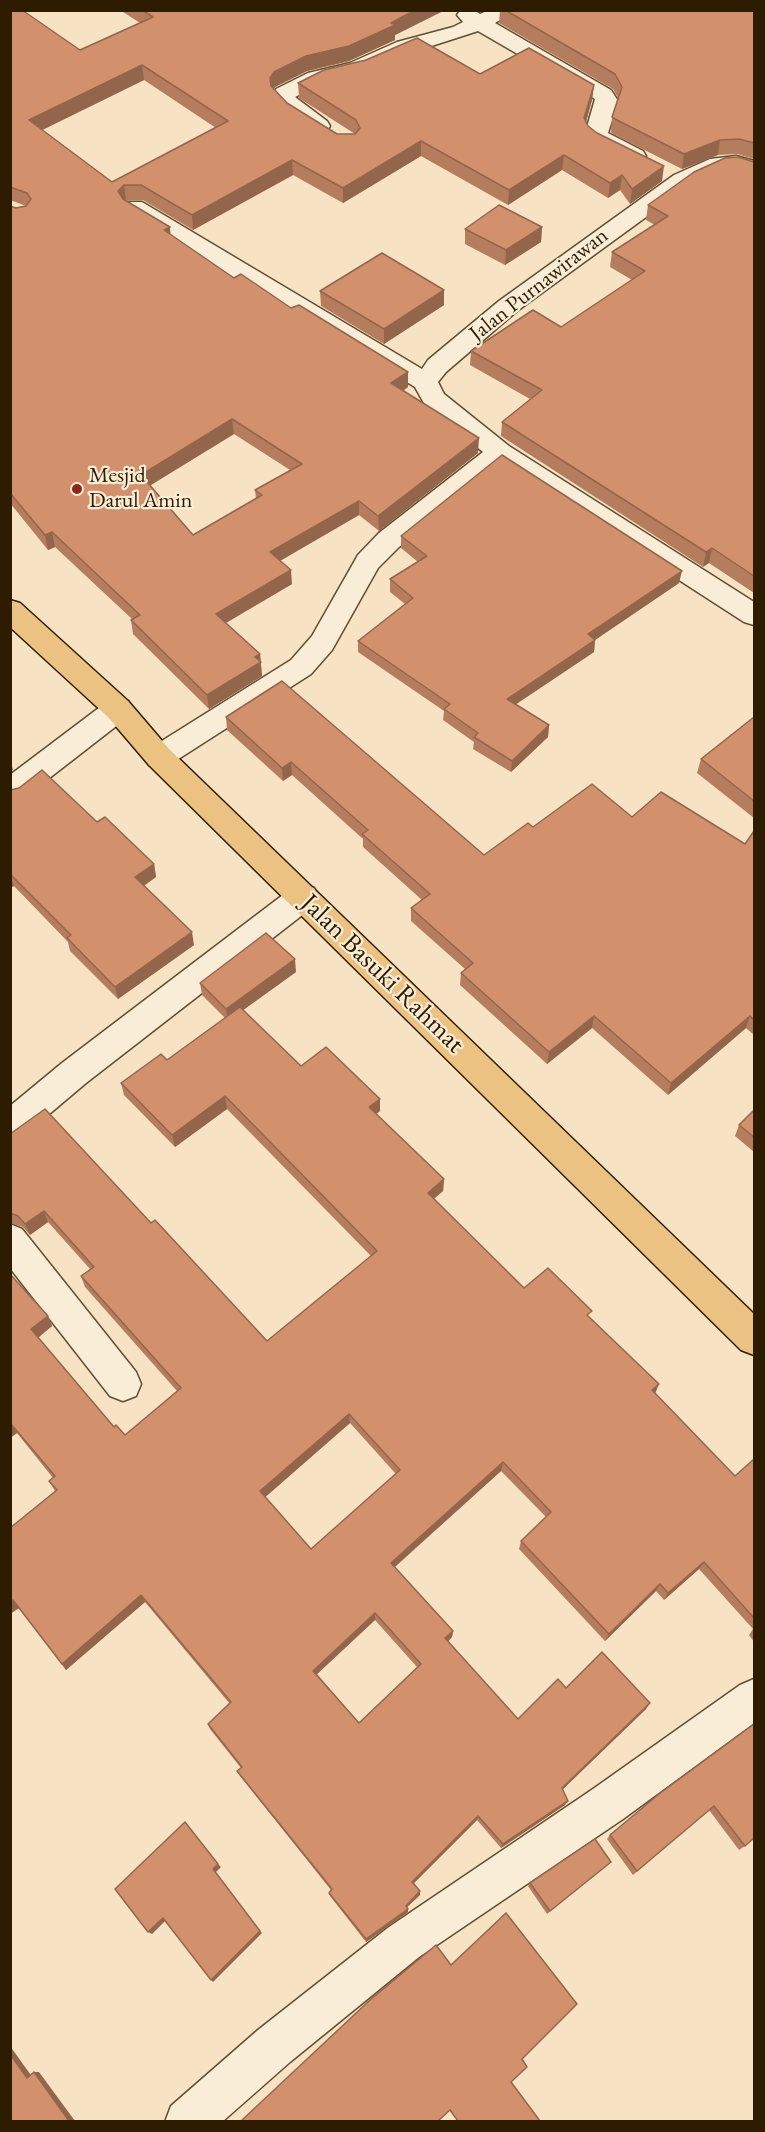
<!DOCTYPE html>
<html>
<head>
<meta charset="utf-8">
<style>
	body { margin:0 }
	#map { position:relative; width:765px; height:2132px; overflow:hidden; background:#f7e3c3; font-family:"EB Garamond",serif }
	canvas { display:block }
	.frame { position:absolute; inset:0; border:12px solid #2e1c00; pointer-events:none }
</style>
</head>
<body>
<div id="map">
<canvas width="765" height="2132"></canvas>
<div class="frame"></div>
</div>
<script>
const c = document.querySelector('canvas').getContext('2d');
c.lineJoin = 'round';
function shape(rows) {
  const path = new Path2D();
  for (const r of rows) {
    path.moveTo(r[0], r[1]);
    for (let i = 2; i < r.length; i += 2) path.lineTo(r[i], r[i + 1]);
  }
  return path;
}
function stroke(path, color, width, dash) {
  c.strokeStyle = color;
  c.lineWidth = width;
  c.lineCap = dash ? 'butt' : 'round';
  c.setLineDash(dash || []);
  c.stroke(path);
}
function paint(path, color) {
  c.fillStyle = color;
  c.fill(path, 'evenodd');
}
function label(font, color, halo, rows, align = 'center') {
  c.font = font + ' "EB Garamond",serif';
  c.lineWidth = 4.5;
  c.setLineDash([]);
  c.textBaseline = 'middle';
  c.strokeStyle = halo;
  c.fillStyle = color;
  for (const [text, x, y, turn = 0] of rows) {
    c.save();
    c.translate(x, y);
    c.rotate((+turn || 0) * Math.PI / 180);
    c.textAlign = isNaN(turn) ? turn : align;
    if (halo) c.strokeText(text, 0, 0);
    c.fillText(text, 0, 0);
    c.restore();
  }
}
const minor = shape([
	[474,10,480,14,489,10,517,10,495,23,611,90,618,101,608,133,643,151,646,156,643,161,627,161,596,146,588,139,585,134,595,99,478,31,413,52,365,73,324,83,295,97,327,121,330,126,327,131,311,131,274,101,273,94,276,89,308,73,350,63,397,42,453,27,463,22,457,15,460,11,474,10],
	[736,156,754,161,754,175,735,170,722,171,690,185,517,311,446,372,438,382,444,394,509,446,754,602,754,625,744,622,501,465,399,547,378,568,332,650,311,674,169,765,159,768,149,765,144,757,149,749,291,660,312,636,358,555,379,533,483,452,425,405,415,387,126,212,122,207,126,202,142,202,422,369,428,360,499,301,674,175,710,159,736,156],
	[118,698,128,701,132,709,128,717,21,800,10,803,10,775,108,701,118,698],
	[303,884,314,888,319,897,314,906,86,1083,22,1137,10,1142,10,1106,62,1063,292,888,303,884],
	[10,1224,22,1229,136,1372,141,1384,136,1396,123,1401,110,1396,10,1268,10,1224],
	[754,1679,754,1723,623,1819,419,1957,290,2062,222,2122,165,2122,171,2106,258,2030,389,1927,593,1789,740,1685,754,1679]
]);
const highway = shape([
	[10,600,20,603,128,701,169,749,754,1314,754,1355,741,1350,149,765,108,717,10,627,10,600]
]);
const wall = shape([
	[10,10,80,50,140,23,120,10,445,10,395,35,395,40,349,61,307,71,275,87,274,89,287,103,337,134,355,134,299,98,298,83,480,74,594,85,592,100,586,122,588,126,662,181,630,204,620,190,608,198,562,170,508,205,421,156,343,203,293,175,193,230,143,200,125,200,170,227,170,234,234,278,291,308,408,372,408,387,403,391,478,453,379,531,359,515,280,561,292,584,226,623,260,654,262,676,209,709,133,634,131,620,132,619,55,547,48,550,10,503,10,206,16,208,26,206,10,200],
	[144,80,216,128,112,182,42,130],
	[234,434,290,470,255,490,256,499,193,535,150,485],
	[500,10,754,10,754,159,737,154,718,155,682,169,613,134,611,132,612,117,618,98,613,89,499,23],
	[754,162,754,593,709,563,703,567,501,436,502,422,530,399,470,365,471,351,561,327,632,280,610,267,612,252,655,225,646,220,648,205],
	[542,227,541,242,505,265,465,244,465,229],
	[444,290,444,305,384,344,321,306,320,291],
	[401,536,679,583,595,640,594,652,516,704,549,725,548,737,511,772,473,749,474,742,443,720,444,711,358,652,358,641,405,604,390,592,390,579,418,562,401,548],
	[226,717,484,855,533,827,632,817,745,844,754,831,754,1035,746,1028,668,1095,592,1028,547,1064,460,985,461,973,465,969,411,921,411,908,422,900,363,847,363,839,292,775,283,781,227,730],
	[754,717,754,818,697,773,701,759],
	[10,790,97,822,154,864,156,877,144,886,194,945,118,999,70,951,68,942,14,886,10,888],
	[296,972,243,1010,301,1066,380,1111,376,1114,444,1179,443,1191,434,1199,524,1288,590,1318,655,1393,735,1476,754,1459,754,1642,749,1635,753,1629,699,1569,664,1600,656,1591,605,1641,519,1549,521,1541,546,1517,501,1471,395,1567,453,1631,452,1637,448,1642,518,1719,566,1688,646,1709,563,1789,565,1805,501,1848,477,1820,414,1883,420,1891,420,1895,407,1907,408,1912,366,1942,330,1896,329,1893,331,1890,240,1776,237,1771,241,1768,210,1729,208,1724,230,1704,145,1602,66,1670,19,1608,10,1614,10,1528,55,1491,49,1481,53,1478,17,1433,10,1438,10,1274,48,1316,52,1326,38,1338,114,1427,125,1435,177,1391,85,1287,81,1276,90,1269,48,1222,30,1235,23,1227,10,1223,10,1134,151,1223,267,1341,371,1256,227,1109,175,1147,124,1095,121,1083,167,1060,225,1018,202,995,200,983],
	[350,1423,396,1474,311,1549,265,1497],
	[375,1620,417,1667,359,1723,317,1674],
	[754,1110,754,1152,735,1136,739,1125],
	[754,1724,745,1846,739,1850,709,1810,633,1875,607,1839,610,1835],
	[611,1862,547,1914,528,1886,530,1883]
]);
const shadedWall = shape([
	[415,10,445,10,395,35,395,40,349,61,307,71,275,87,271,93,270,78,274,72,306,56,391,23],
	[142,65,144,80,32,135,29,120],
	[594,85,592,100,583,133,584,118],
	[720,140,718,155,682,169,684,154],
	[421,141,421,156,343,203,343,188],
	[564,155,562,170,508,205,509,190],
	[292,160,293,175,193,230,192,215],
	[664,166,662,181,630,204,632,189],
	[622,175,620,190,608,198,610,183],
	[124,185,126,200,120,206,118,191],
	[170,227,171,242,164,230],
	[542,227,541,242,505,265,506,250],
	[444,290,444,305,384,344,384,329],
	[408,372,408,387,391,398,391,383],
	[232,419,234,434,143,490,141,475],
	[479,438,478,453,379,531,378,516],
	[359,501,359,515,271,566,270,552],
	[52,532,55,547,48,550,45,535],
	[712,548,709,563,703,567,706,552],
	[291,570,292,584,217,628,216,614],
	[682,571,679,583,595,640,594,652,506,711,507,699,588,634],
	[260,654,262,676,209,709,207,695],
	[549,725,548,737,511,772,512,761],
	[10,759,13,770,10,772],
	[291,762,292,775,283,781,282,768],
	[154,864,156,877,137,890,135,877],
	[10,876,14,886,10,888],
	[192,932,194,945,118,999,115,987],
	[295,959,296,972,228,1021,226,1009],
	[594,1016,592,1028,547,1064,549,1052],
	[750,1016,746,1028,668,1095,671,1083],
	[225,1096,227,1109,175,1147,172,1135],
	[380,1099,380,1111,369,1120,369,1107],
	[444,1179,443,1191,427,1204,428,1193],
	[44,1211,48,1222,30,1235,25,1224],
	[48,1316,52,1326,35,1340,31,1329],
	[659,1384,655,1394,652,1390],
	[349,1414,350,1423,262,1500,260,1491],
	[11,1424,17,1433,10,1438,10,1425],
	[503,1462,501,1471,391,1570,391,1563],
	[704,1562,699,1569,664,1600,668,1593],
	[660,1584,656,1591,605,1641,609,1634],
	[141,1595,145,1602,66,1670,62,1664],
	[13,1600,19,1608,10,1614,10,1603],
	[375,1613,375,1620,314,1677,313,1671],
	[453,1631,452,1637,444,1645,445,1638],
	[650,1703,646,1709,559,1793,562,1788],
	[568,1801,565,1805,501,1848,503,1844],
	[478,1816,477,1820,412,1885,412,1882],
	[218,1864,221,1867,215,1873,213,1869],
	[420,1891,420,1895,405,1909,406,1906],
	[408,1909,408,1912,366,1942,366,1939],
	[163,1918,166,1920,152,1934,148,1932],
	[260,1931,262,1933,213,1982,211,1980],
	[10,2046,33,2078,27,2078,10,2054],
	[34,2072,39,2072,75,2121,69,2121]
]);
const building = shape([
	[10,10,22,10,80,50,153,17,142,10,415,10,391,23,395,25,349,46,306,56,274,72,270,78,271,86,287,103,337,134,355,134,360,128,356,120,298,83,324,70,366,60,417,38,480,74,529,48,594,85,584,118,588,126,597,133,664,166,632,189,622,175,610,183,564,155,509,190,421,141,343,188,292,160,192,215,141,185,124,185,118,191,123,199,170,227,164,230,234,278,241,274,291,308,299,305,408,372,391,383,479,438,378,516,359,501,270,552,291,570,216,614,260,654,255,657,261,662,207,695,131,620,140,615,52,532,45,535,10,493,10,206,16,208,26,206,31,199,27,193,10,187,10,10],
	[142,65,228,121,112,182,29,120,142,65],
	[232,419,302,464,255,490,262,495,193,535,141,475,232,419],
	[505,10,754,10,754,143,739,139,720,140,684,154,615,119,612,117,622,87,615,74,505,10],
	[738,157,754,162,754,576,712,548,706,552,502,422,542,390,471,351,533,310,561,327,645,271,612,252,668,216,648,205,694,172,725,158,738,157],
	[499,205,542,227,506,250,465,229,499,205],
	[382,253,444,290,384,329,320,291,382,253],
	[502,455,682,571,588,634,595,640,507,699,549,725,512,761,474,737,478,733,444,709,450,704,358,641,413,598,390,579,427,556,401,536,502,455],
	[282,681,484,855,528,823,533,827,592,784,632,817,661,792,745,844,754,831,754,1020,750,1016,671,1083,594,1016,549,1052,461,973,473,963,411,908,430,894,362,834,368,830,291,762,282,768,226,717,282,681],
	[754,717,754,801,701,759,754,717],
	[42,770,97,822,105,817,154,864,135,877,192,932,115,987,67,938,71,935,10,874,10,790,19,788,42,770],
	[266,933,295,959,226,1009,200,983,266,933],
	[240,1007,301,1066,326,1047,380,1099,369,1107,444,1179,428,1193,524,1288,548,1268,592,1311,587,1315,659,1384,652,1390,735,1476,754,1459,754,1618,704,1562,668,1593,660,1584,609,1634,521,1541,551,1512,503,1462,391,1563,453,1631,445,1638,518,1719,558,1679,566,1688,602,1652,650,1703,562,1788,568,1801,503,1844,478,1816,412,1882,420,1891,406,1906,408,1909,366,1939,329,1893,332,1889,237,1771,242,1767,208,1724,231,1702,141,1595,62,1664,13,1600,10,1603,10,1528,57,1490,49,1481,55,1476,11,1424,10,1425,10,1274,48,1316,31,1329,114,1427,116,1425,125,1435,181,1388,81,1276,94,1267,44,1211,25,1224,18,1216,10,1213,10,1134,45,1109,151,1223,155,1220,267,1341,377,1251,225,1096,172,1135,121,1083,161,1054,167,1060,240,1007],
	[349,1414,400,1470,311,1549,260,1491,349,1414],
	[375,1613,421,1664,359,1723,313,1671,375,1613],
	[754,1110,754,1137,739,1125,754,1110],
	[754,1724,754,1838,745,1846,714,1806,637,1871,610,1835,659,1794,754,1724],
	[185,1822,218,1864,213,1869,260,1931,211,1980,163,1918,148,1932,115,1889,185,1822],
	[595,1839,611,1862,550,1911,530,1883,595,1839],
	[506,1913,577,2004,522,2059,527,2067,511,2082,540,2121,458,2121,450,2110,438,2121,241,2121,370,2000,436,1945,451,1965,506,1913],
	[10,2054,27,2078,34,2072,69,2121,10,2121,10,2054]
]);
const markers = [
	[77,489,6,"#8f2418"]
];
const farStreetnames = [
	["Jalan Purnawirawan",539,285,-38]
];
const farPoinames = [
	["Mesjid",89,476],
	["Darul Amin",89,501]
];
const streetNames = [
	["Jalan Basuki Rahmat",382,974,44]
];
stroke(minor, '#604e31', 3);
stroke(highway, '#2e1c00', 3);
paint(minor, '#faedd8');
paint(highway, '#ecc282');
paint(wall, '#b57d5d');
paint(shadedWall, '#93664c');
paint(building, '#d2916c');
stroke(building, '#93664c', 1.5);
for (const [x, y, r, color] of markers) {
  const dot = new Path2D();
  dot.arc(x, y, r, 0, 2 * Math.PI);
  c.fillStyle = color;
  c.fill(dot);
  stroke(dot, '#faedd8', 2);
}
label('22px', '#2e1c00', '#faedd8', farStreetnames);
label('22px', '#2e1c00', '#faedd8', farPoinames, 'left');
label('27px', '#2e1c00', '#faedd8', streetNames);
</script>
</body>
</html>
